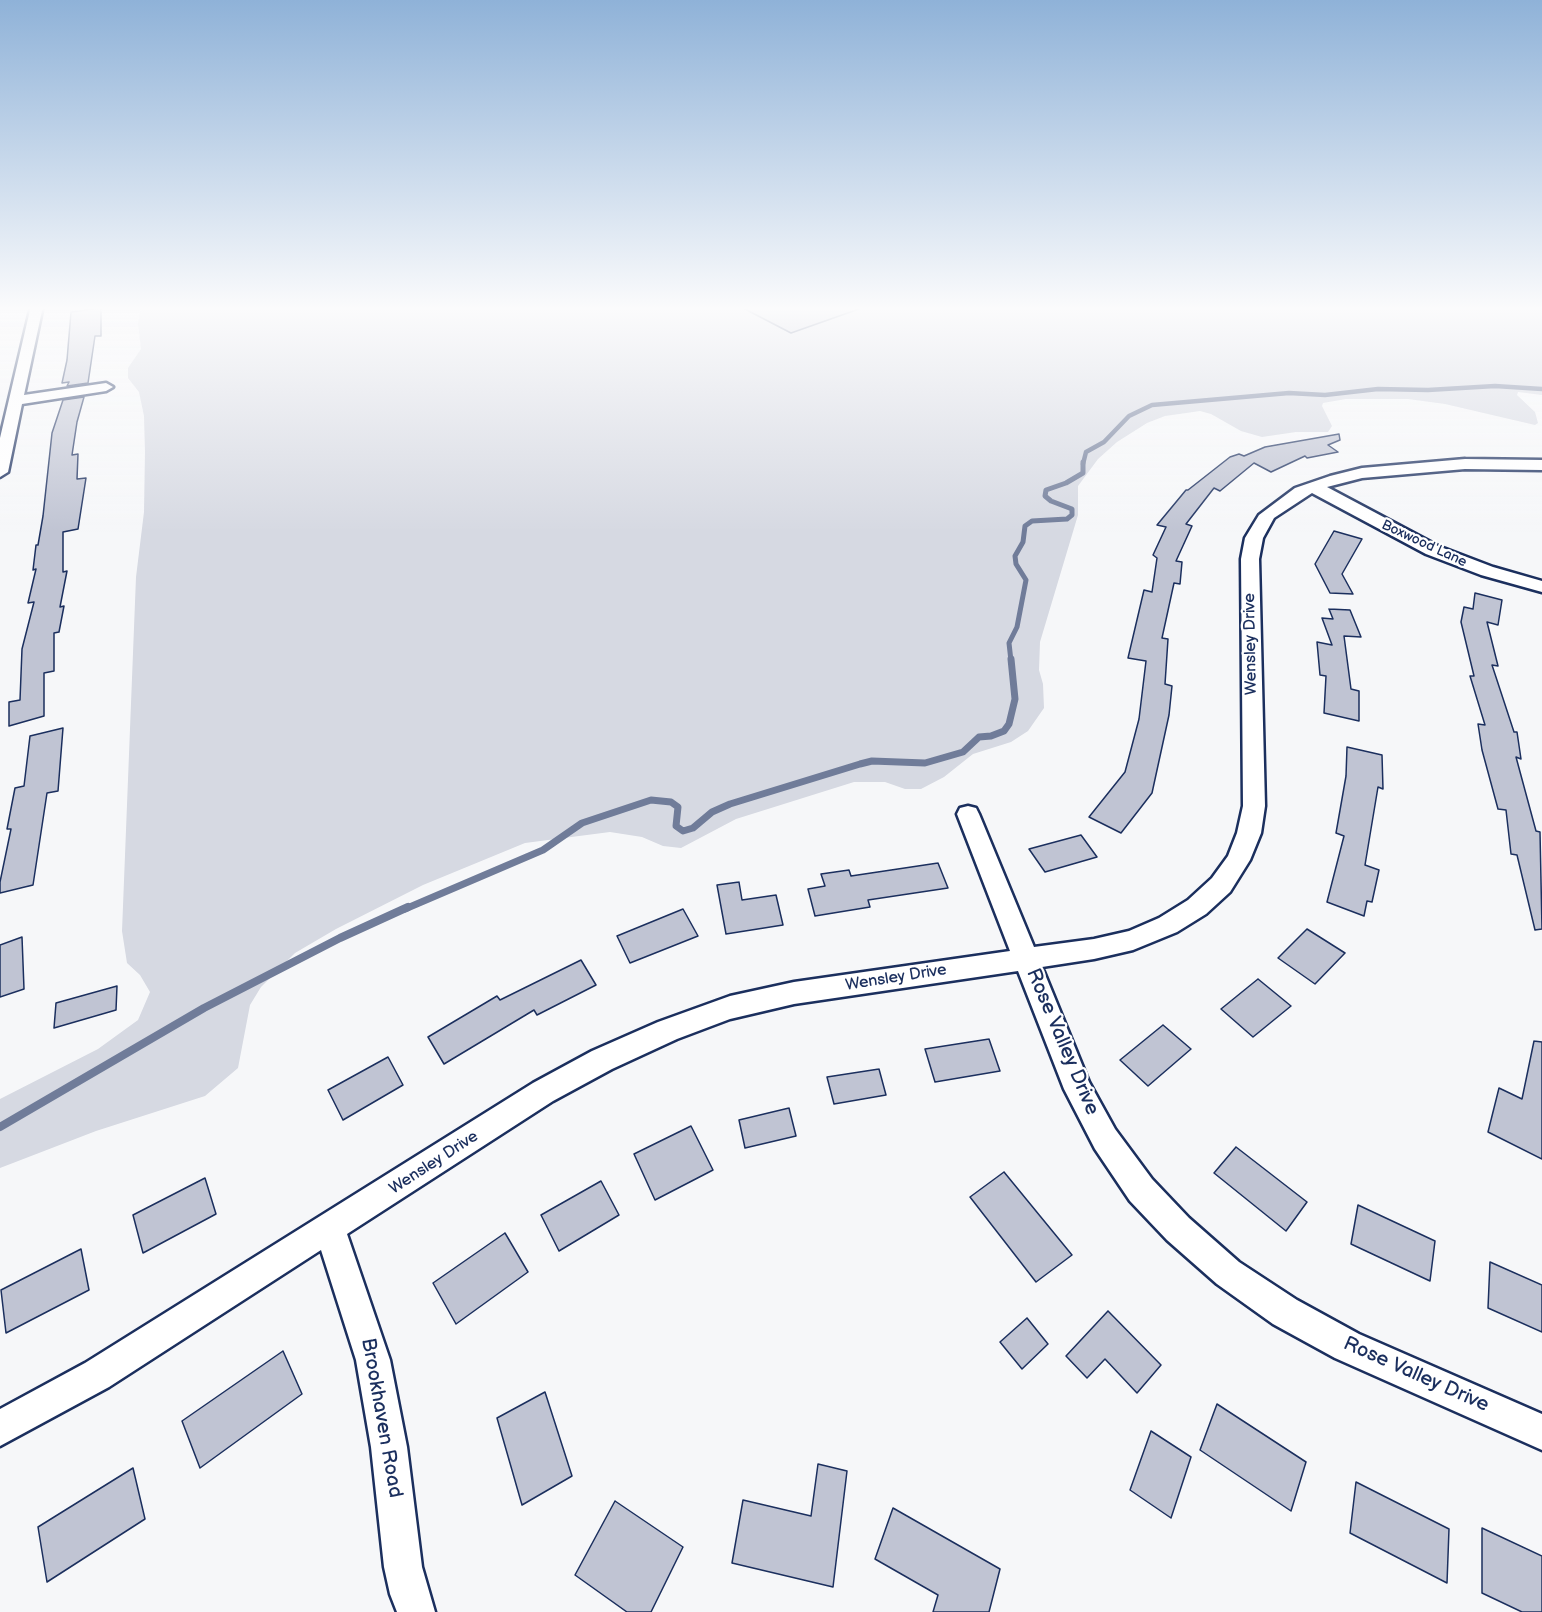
<!DOCTYPE html>
<html>
<head>
<meta charset="utf-8">
<style>
	body { margin:0 }
	canvas { display:block; background:#f6f7f9 }
</style>
</head>
<body>
<canvas width="1542" height="1612"></canvas>
<script>
const c = document.querySelector('canvas').getContext('2d');
c.lineJoin = 'round';
function paint(path, color) {
  c.fillStyle = color;
  c.fill(path, 'evenodd');
}
function shape(rows) {
  const path = new Path2D();
  for (const r of rows) {
    path.moveTo(r[0], r[1]);
    for (let i = 2; i < r.length; i += 2) path.lineTo(r[i], r[i + 1]);
  }
  return path;
}
function stroke(path, color, width, dash) {
  c.strokeStyle = color;
  c.lineWidth = width;
  c.lineCap = dash ? 'butt' : 'round';
  c.setLineDash(dash || []);
  c.stroke(path);
}
function label(font, color, halo, rows, align = 'center') {
  c.font = font + ' "Balsamiq Sans",sans-serif';
  c.lineWidth = 4.5;
  c.setLineDash([]);
  c.textBaseline = 'middle';
  c.strokeStyle = halo;
  c.fillStyle = color;
  for (const [text, x, y, turn = 0] of rows) {
    c.save();
    c.translate(x, y);
    c.rotate((+turn || 0) * Math.PI / 180);
    c.textAlign = isNaN(turn) ? turn : align;
    if (halo) c.strokeText(text, 0, 0);
    c.fillText(text, 0, 0);
    c.restore();
  }
}
const green = shape([
	[141,306,1542,306,1542,395,1518,392,1517,395,1535,412,1538,423,1535,425,1445,404,1408,399,1346,399,1323,403,1322,406,1332,426,1328,432,1296,432,1262,437,1241,431,1211,414,1200,411,1165,416,1147,423,1117,442,1098,459,1078,486,1078,515,1040,642,1039,670,1043,684,1044,708,1028,731,1011,742,973,754,944,777,921,789,905,789,885,782,854,782,736,819,681,848,663,846,642,837,610,832,525,843,423,885,336,929,295,953,261,987,250,1005,238,1068,205,1096,96,1131,0,1168,0,1099,98,1049,138,1020,150,992,140,975,127,963,122,931,136,577,144,512,145,452,144,416,139,392,128,378,128,368,141,349,138,324]
]);
const streamFar3 = shape([
	[1083,464,1086,452,1104,442,1129,416,1152,405,1289,393,1325,395,1378,389,1428,390,1495,386,1542,389]
]);
const streamFar2 = shape([
	[1011,661,1009,643,1017,627,1026,580,1016,564,1015,556,1023,542,1025,526,1032,521,1067,519,1072,515,1072,509,1051,501,1045,496,1046,490,1066,483,1083,473,1083,462]
]);
const streamFar1 = shape([
	[405,909,543,850,582,823,651,800,671,802,678,807,676,826,683,831,693,828,712,812,730,804,860,764,872,761,925,763,963,752,979,737,991,736,1004,731,1009,724,1015,699,1011,659]
]);
const stream = shape([
	[0,1127,204,1008,340,938,408,907]
]);
const building = shape([
	[739,306,859,306,859,309,791,333,739,306],
	[101,308,101,336,95,336,88,383,67,386,69,382,62,383,67,360,71,312,101,308],
	[84,397,77,422,72,455,78,454,77,479,86,478,78,529,63,532,63,572,67,571,60,607,64,606,59,632,54,633,54,671,44,673,44,716,9,726,9,702,20,700,22,649,34,602,28,603,36,569,33,570,36,545,38,545,43,516,52,433,63,400,84,397],
	[1339,434,1340,440,1328,445,1338,452,1307,458,1305,456,1271,472,1254,463,1220,491,1214,488,1186,524,1192,526,1176,561,1182,562,1180,584,1174,583,1162,638,1168,639,1165,684,1172,686,1169,715,1152,793,1121,833,1089,817,1125,772,1139,719,1146,661,1128,658,1144,590,1152,592,1157,558,1153,555,1166,527,1157,525,1186,490,1188,490,1230,457,1239,454,1244,456,1265,447,1339,434],
	[1334,531,1362,539,1342,574,1353,594,1330,593,1315,564,1334,531],
	[1475,593,1502,600,1498,625,1487,622,1498,666,1492,665,1514,732,1517,732,1521,759,1516,757,1536,831,1540,832,1542,929,1535,930,1517,855,1511,854,1506,810,1498,809,1482,750,1478,724,1485,725,1470,676,1474,676,1461,622,1464,607,1473,609,1475,593],
	[1329,609,1350,610,1361,637,1344,636,1351,689,1359,691,1359,721,1324,713,1326,676,1320,675,1317,642,1332,645,1322,618,1333,619,1329,609],
	[63,728,58,791,47,793,33,885,0,893,0,882,11,829,7,829,15,788,24,786,30,736,63,728],
	[1347,747,1382,755,1383,789,1378,787,1365,865,1379,870,1372,902,1367,901,1364,916,1327,902,1344,836,1336,833,1346,776,1347,747],
	[1081,835,1097,857,1045,872,1029,849,1081,835],
	[938,863,948,888,868,900,870,907,815,916,808,889,825,886,821,874,849,870,851,876,938,863],
	[739,882,742,900,776,895,783,925,726,934,717,885,739,882],
	[683,909,698,936,630,963,617,936,683,909],
	[1307,929,1345,953,1315,984,1278,958,1307,929],
	[22,937,24,989,0,997,0,945,22,937],
	[581,960,596,985,537,1015,534,1010,444,1064,428,1037,497,996,500,1000,581,960],
	[1258,979,1291,1006,1253,1037,1221,1009,1258,979],
	[117,986,116,1010,54,1028,56,1003,117,986],
	[1163,1025,1191,1049,1148,1086,1120,1060,1163,1025],
	[989,1039,1000,1071,935,1082,925,1049,989,1039],
	[1534,1041,1542,1042,1542,1159,1488,1132,1499,1088,1522,1099,1534,1041],
	[388,1057,403,1085,343,1120,328,1090,388,1057],
	[879,1069,886,1095,834,1104,827,1077,879,1069],
	[789,1108,796,1136,745,1148,739,1120,789,1108],
	[691,1126,713,1170,655,1200,634,1154,691,1126],
	[1236,1147,1307,1202,1286,1231,1214,1173,1236,1147],
	[1004,1172,1072,1255,1036,1282,970,1197,1004,1172],
	[205,1178,216,1214,143,1253,133,1215,205,1178],
	[601,1181,619,1215,559,1251,541,1215,601,1181],
	[1358,1205,1435,1241,1430,1281,1351,1244,1358,1205],
	[505,1233,528,1272,456,1324,433,1283,505,1233],
	[81,1249,89,1290,6,1333,1,1290,81,1249],
	[1490,1262,1542,1285,1542,1332,1488,1308,1490,1262],
	[1108,1311,1161,1365,1137,1393,1105,1359,1087,1378,1066,1356,1108,1311],
	[1027,1318,1048,1344,1022,1369,1000,1342,1027,1318],
	[283,1351,302,1394,200,1468,182,1421,283,1351],
	[545,1392,572,1476,522,1505,497,1418,545,1392],
	[1217,1404,1306,1462,1291,1511,1200,1450,1217,1404],
	[1151,1431,1191,1457,1171,1518,1130,1490,1151,1431],
	[818,1464,847,1471,833,1587,732,1563,743,1500,811,1516,818,1464],
	[133,1468,145,1519,47,1582,38,1527,133,1468],
	[1356,1482,1449,1529,1447,1583,1350,1533,1356,1482],
	[615,1501,683,1547,651,1612,627,1612,575,1575,615,1501],
	[893,1508,1000,1569,989,1612,933,1612,938,1595,875,1559,893,1508],
	[1482,1528,1542,1556,1542,1612,1522,1612,1482,1593,1482,1528]
]);
const street = shape([
	[31,306,43,306,24,395,106,383,113,387,106,391,22,404,8,472,0,477,0,438,31,306],
	[1465,459,1542,460,1542,470,1465,469,1362,478,1327,487,1438,546,1493,567,1542,581,1542,592,1481,575,1426,554,1312,493,1274,518,1263,538,1259,559,1265,806,1261,833,1250,860,1230,892,1206,914,1177,932,1133,950,1094,959,1042,967,1089,1082,1115,1129,1152,1179,1189,1218,1239,1262,1297,1300,1359,1334,1542,1414,1542,1450,1335,1358,1273,1324,1217,1284,1167,1240,1130,1201,1095,1149,1064,1089,1018,971,794,1004,730,1019,677,1039,612,1069,553,1101,347,1234,390,1360,407,1447,422,1567,435,1612,397,1612,390,1594,384,1567,371,1447,356,1360,321,1250,109,1387,0,1446,0,1409,85,1363,533,1083,592,1051,658,1022,730,996,794,982,1010,951,957,814,960,808,968,806,976,808,979,814,1034,947,1094,939,1129,931,1159,918,1188,900,1212,878,1228,856,1237,833,1243,806,1241,559,1245,538,1259,515,1295,488,1330,476,1362,468,1465,459]
]);
const farStreetnames = [
	["Boxwood Lane",1424,544,25]
];
const streetNames = [
	["Wensley Drive",1251,644,-91],
	["Wensley Drive",896,978,-9],
	["Wensley Drive",434,1163,-33]
];
const nearStreetnames = [
	["Rose Valley Drive",1062,1042,67],
	["Rose Valley Drive",1416,1375,24],
	["Brookhaven Road",381,1418,80]
];
paint(green, '#d6d9e2');
stroke(streamFar3, '#707c99', 4.5);
stroke(streamFar2, '#707c99', 5);
stroke(streamFar1, '#707c99', 7);
stroke(stream, '#707c99', 8);
paint(building, '#c0c4d3');
stroke(building, '#1b2f5e', 1.5);
stroke(street, '#1b2f5e', 5);
paint(street, '#fff');
const sky = c.createLinearGradient(0, 0, 0, 532);
sky.addColorStop(0, '#8fb2d8');
sky.addColorStop(0.58, '#fbfbfc');
sky.addColorStop(1, '#fbfbfc00');
c.fillStyle = sky;
c.fillRect(0, 0, 1542, 532);
label('14px', '#1b2f5e', '#fff', farStreetnames);
label('16px', '#1b2f5e', '#fff', streetNames);
label('20px', '#1b2f5e', '#fff', nearStreetnames);
</script>
</body>
</html>
